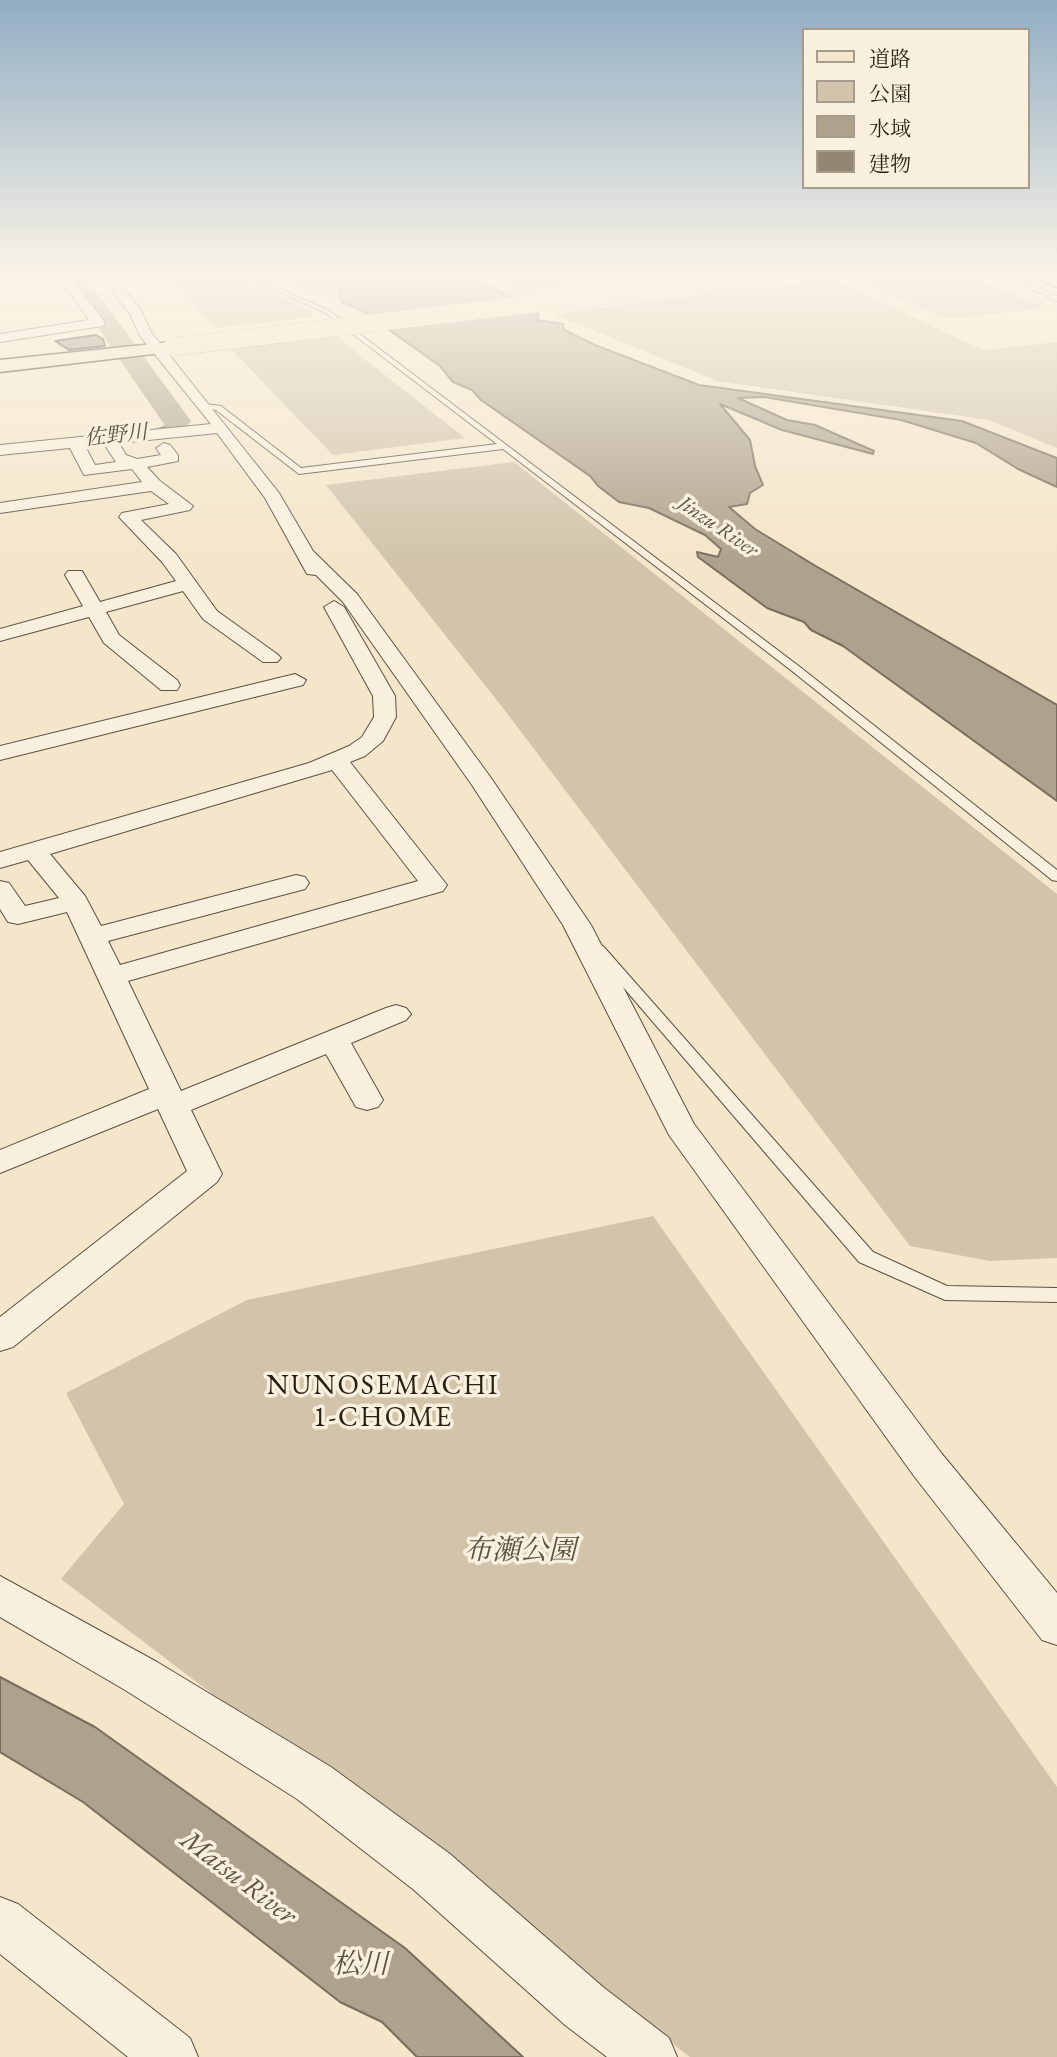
<!DOCTYPE html>
<html>
<head>
<meta charset="utf-8">
<style>
	body { margin:0 }
	#map { position:relative; width:1057px; height:2057px; overflow:hidden; background:#f4e6ca; font-family:"EB Garamond","Noto Serif JP",serif }
	canvas { display:block }
	.legend { position:absolute; left:802px; top:28px; width:228px; height:161px; box-sizing:border-box; background:#f8efdd; border:2px solid #a59c8d; margin:0; padding:9px 12px; list-style:none; font-size:21px; color:#291f14 }
	.legend li { display:flex; align-items:center; gap:14px; height:35px }
	.legend b { width:35px; border:2px solid #a59c8d }
</style>
</head>
<body>
<div id="map">
<canvas width="1057" height="2057"></canvas>
<ul class="legend">
<li><b style="height:9px;background:#f4e6ca"></b>道路</li>
<li><b style="height:19px;background:#d1c4ab"></b>公園</li>
<li><b style="height:19px;background:#afa28c"></b>水域</li>
<li><b style="height:19px;background:#938673"></b>建物</li>
</ul>
</div>
<script>
const c = document.querySelector('canvas').getContext('2d');
c.lineJoin = 'round';
function paint(path, color) {
  c.fillStyle = color;
  c.fill(path, 'evenodd');
}
function shape(rows) {
  const path = new Path2D();
  for (const r of rows) {
    path.moveTo(r[0], r[1]);
    for (let i = 2; i < r.length; i += 2) path.lineTo(r[i], r[i + 1]);
  }
  return path;
}
function stroke(path, color, width, dash) {
  c.strokeStyle = color;
  c.lineWidth = width;
  c.lineCap = dash ? 'butt' : 'round';
  c.setLineDash(dash || []);
  c.stroke(path);
}
function label(font, color, halo, rows, align = 'center') {
  c.font = font + ' "EB Garamond","Noto Serif JP",serif';
  c.lineWidth = 7;
  c.setLineDash([]);
  c.textBaseline = 'middle';
  c.strokeStyle = halo;
  c.fillStyle = color;
  for (const [text, x, y, turn = 0] of rows) {
    c.save();
    c.translate(x, y);
    c.rotate((+turn || 0) * Math.PI / 180);
    c.textAlign = isNaN(turn) ? turn : align;
    if (halo) c.strokeText(text, 0, 0);
    c.fillText(text, 0, 0);
    c.restore();
  }
}
const green = shape([
	[161,274,234,274,311,311,313,317,215,328,177,285],
	[252,274,332,274,340,281,342,302],
	[490,274,677,274,517,292],
	[877,274,967,274,1046,308,948,319,849,277],
	[830,278,983,350,1057,342,1057,448,989,420,717,381,553,314],
	[334,335,465,438,333,455,230,348],
	[514,462,1057,894,1057,1258,990,1261,910,1246,503,708,326,485],
	[653,1216,1057,1787,1057,2057,690,2057,61,1579,124,1504,66,1393,247,1300]
]);
const water = shape([
	[69,274,76,274,124,337,114,339,69,274],
	[332,274,457,274,511,296,539,315,537,320,563,324,564,330,595,345,699,385,962,421,1057,458,1057,487,1018,469,976,443,901,420,764,397,738,398,787,420,815,425,874,451,873,454,782,430,720,404,750,440,755,466,763,485,750,493,747,504,729,507,755,529,814,565,1057,705,1057,801,843,646,811,630,804,622,767,608,698,557,697,552,718,557,721,549,705,535,649,508,619,502,598,486,590,476,481,400,472,390,453,382,440,366,361,310,342,302,339,281,332,274],
	[136,358,183,421,179,426,151,432,169,425,171,420,127,359,136,358],
	[0,1677,95,1727,405,1948,523,2057,417,2057,382,2022,340,2002,83,1802,0,1752,0,1677]
]);
const river = shape([
	[61,274,83,274,191,421,186,427,176,430,166,427,61,274]
]);
const building = shape([
	[96,335,103,339,105,346,69,350,55,341,96,335]
]);
const service = shape([
	[238,274,245,274,328,310,800,667,1057,870,1057,881,1052,880,792,671,503,449,299,474,216,410,202,408,205,404,221,406,301,468,497,444,324,312,238,274],
	[1000,274,1007,274,1057,296,1057,301,1000,274],
	[598,945,603,946,873,1252,947,1286,1057,1288,1057,1302,945,1300,859,1262,593,952,591,949,593,946,598,945]
]);
const minor = shape([
	[57,274,69,274,105,323,103,326,0,342,0,334,89,320,57,274],
	[99,274,111,274,141,310,151,332,279,493,313,551,357,594,491,778,591,925,694,1124,942,1454,1057,1593,1057,1645,1042,1640,914,1476,669,1135,563,925,472,785,343,602,316,575,307,574,265,498,217,433,119,443,126,455,137,459,161,455,156,448,164,443,170,445,178,455,178,461,147,467,160,481,193,506,190,510,141,520,176,554,217,611,277,654,281,658,277,662,263,662,203,619,183,591,106,612,119,635,177,680,180,685,177,690,161,690,104,643,89,617,0,641,0,629,83,606,65,575,68,571,82,571,100,602,176,581,162,562,119,517,122,513,169,504,151,491,0,513,0,503,142,482,132,469,84,475,70,448,0,455,0,445,211,424,140,336,130,314,99,274],
	[104,444,116,462,95,465,85,446,104,444],
	[1046,274,1057,274,1057,279,1048,277,1046,274],
	[334,601,344,607,395,696,396,717,383,741,365,756,350,762,447,885,443,891,128,981,181,1091,386,1008,396,1005,406,1008,411,1014,406,1020,351,1043,383,1100,378,1107,367,1110,356,1107,326,1054,191,1110,222,1174,217,1182,13,1347,0,1351,0,1317,187,1171,158,1109,0,1173,0,1150,149,1089,67,912,18,924,8,922,0,909,0,881,9,883,25,906,59,898,28,860,0,868,0,852,309,763,349,746,362,737,374,717,373,696,324,607,334,601],
	[332,770,418,881,120,965,108,941,305,889,309,883,305,877,296,875,101,926,85,896,50,854,332,770],
	[295,674,306,680,303,685,0,760,0,746,295,674],
	[0,1576,157,1662,331,1767,450,1854,603,1987,669,2038,677,2057,607,2057,565,2025,414,1890,297,1799,125,1690,0,1617,0,1576],
	[0,1897,18,1904,190,2038,198,2057,128,2057,0,1954,0,1897]
]);
const primary = shape([
	[1032,274,1057,276,1057,287,1034,277,1032,274],
	[172,342,181,347,178,351,0,372,0,360,172,342]
]);
const primaryBridge = shape([
	[172,347,782,274]
]);
const farWaternames = [
	["佐野川",116,436,-6],
	["Jinzu River",718,527,34]
];
const nearNeighbourhoodnames = [
	["NUNOSEMACHI",383,1386],
	["1-CHOME",383,1418]
];
const nearParknames = [
	["布瀬公園",520,1551]
];
const nearWaternames = [
	["Matsu River",238,1878,37],
	["松川",360,1965]
];
paint(green, '#d1c4ab');
paint(water, '#afa28c');
stroke(water, '#796e5c', 2);
paint(river, '#afa28c');
paint(building, '#938673');
stroke(building, '#291f14', 2);
stroke(service, '#5c5142', 2);
stroke(minor, '#5c5142', 2);
stroke(primary, '#291f14', 3);
paint(service, '#f8efdd');
paint(minor, '#f8efdd');
paint(primary, '#f4e6ca');
stroke(primaryBridge, '#291f14', 18, []);
stroke(primaryBridge, '#f4e6ca', 18);
const sky = c.createLinearGradient(0, 0, 0, 562);
sky.addColorStop(0, '#91adc3');
sky.addColorStop(0.49, '#faf4e7');
sky.addColorStop(1, '#faf4e700');
c.fillStyle = sky;
c.fillRect(0, 0, 1057, 562);
label('italic 21px', '#5f5344', '#f8efdd', farWaternames);
c.letterSpacing = '2px';
label('28px', '#291f14', '#f8efdd', nearNeighbourhoodnames);
c.letterSpacing = '0px';
label('italic 28px', '#5b5141', '#f8efdd', nearParknames);
label('italic 28px', '#5f5344', '#f8efdd', nearWaternames);
</script>
</body>
</html>
